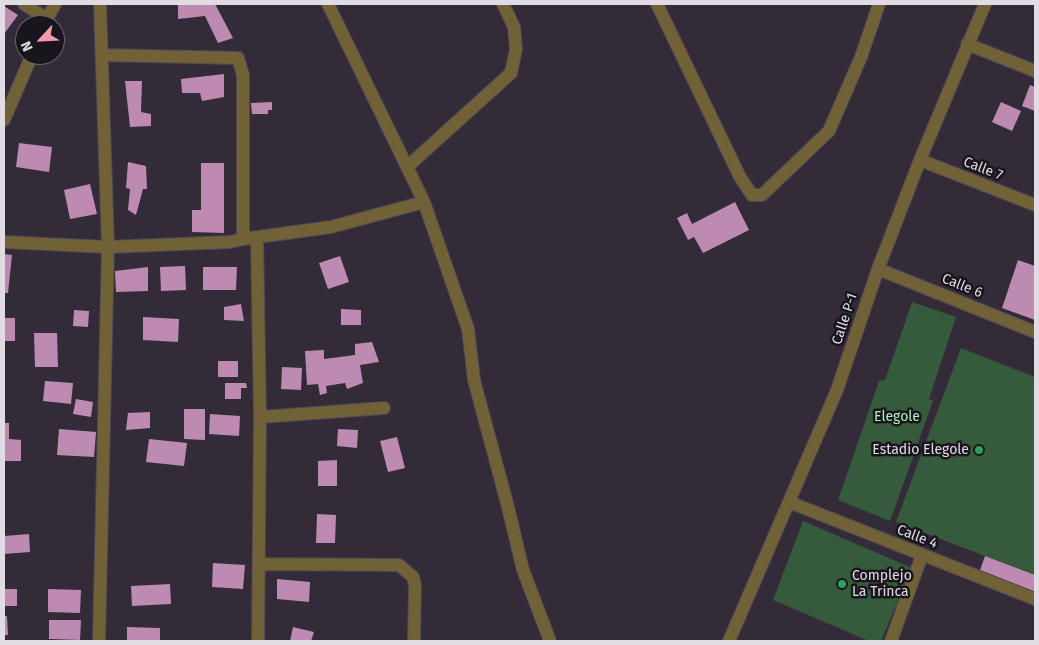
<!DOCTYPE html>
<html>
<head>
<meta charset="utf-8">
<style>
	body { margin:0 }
	#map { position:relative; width:1039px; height:645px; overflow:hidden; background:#342b39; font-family:"Fira Sans",sans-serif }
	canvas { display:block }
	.frame { position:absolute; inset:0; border:5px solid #e1dbe4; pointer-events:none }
	.north { position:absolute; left:15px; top:15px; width:50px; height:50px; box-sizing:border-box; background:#19151c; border:1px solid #69646c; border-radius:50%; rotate:245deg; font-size:14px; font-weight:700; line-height:20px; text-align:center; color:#e1dbe4 }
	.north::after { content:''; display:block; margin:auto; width:18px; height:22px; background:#f29aad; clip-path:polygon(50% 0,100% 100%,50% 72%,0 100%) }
</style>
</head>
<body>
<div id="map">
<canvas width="1039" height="645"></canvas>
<div class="frame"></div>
<div class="north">N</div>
</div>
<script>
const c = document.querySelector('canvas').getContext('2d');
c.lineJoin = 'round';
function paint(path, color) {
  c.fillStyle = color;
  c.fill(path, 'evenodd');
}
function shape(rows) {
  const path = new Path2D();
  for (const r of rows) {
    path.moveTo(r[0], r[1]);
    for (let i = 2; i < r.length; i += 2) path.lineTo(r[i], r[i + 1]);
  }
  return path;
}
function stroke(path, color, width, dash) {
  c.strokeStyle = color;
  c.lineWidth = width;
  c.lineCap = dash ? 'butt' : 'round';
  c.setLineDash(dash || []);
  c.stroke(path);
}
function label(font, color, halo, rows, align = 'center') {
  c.font = font + ' "Fira Sans",sans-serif';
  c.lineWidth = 5;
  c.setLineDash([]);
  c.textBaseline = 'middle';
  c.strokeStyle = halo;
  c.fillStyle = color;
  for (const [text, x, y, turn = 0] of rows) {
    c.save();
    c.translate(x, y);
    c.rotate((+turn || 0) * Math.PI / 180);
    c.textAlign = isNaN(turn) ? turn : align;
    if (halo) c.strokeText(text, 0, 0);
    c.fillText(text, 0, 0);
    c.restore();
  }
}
const green = shape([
	[912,302,956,317,929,399,933,401,890,521,838,500,879,381,885,380],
	[961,348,1035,377,1035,575,896,522],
	[803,521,912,568,881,641,869,641,773,600]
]);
const building = shape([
	[178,4,215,4,233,38,218,43,205,16,178,19],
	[4,6,18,15,4,34],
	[224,74,224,97,202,101,200,93,182,93,181,79],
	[125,81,142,81,141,112,151,114,151,126,130,127],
	[1030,85,1035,87,1035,111,1022,106],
	[272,102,272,110,268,110,268,114,252,114,251,103],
	[1001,102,1021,111,1012,131,992,122],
	[19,143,52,147,49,172,16,167],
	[128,162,146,166,147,189,143,189,136,215,128,210,130,189,126,188],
	[201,163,224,163,224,233,192,232,192,210,201,210],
	[90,184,97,214,70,219,64,190],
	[735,202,749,230,703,253,694,237,688,240,677,218,687,213,692,224],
	[4,254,12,255,8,293,4,293],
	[340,256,349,282,328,289,319,263],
	[1018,260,1035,266,1035,320,1002,308],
	[185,266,186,290,161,291,160,267],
	[148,267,148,291,116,292,115,271],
	[203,267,237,267,236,290,203,290],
	[241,304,244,321,224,320,224,307],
	[341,309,361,310,361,325,341,325],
	[74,310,89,311,88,327,73,326],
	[143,317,179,319,178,342,143,340],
	[4,318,15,318,15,341,4,341],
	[34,333,57,333,58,367,35,367],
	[372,342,379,362,360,365,363,383,347,389,345,383,326,386,327,393,320,395,318,384,307,385,305,351,324,350,324,359,355,355,355,344],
	[218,361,238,361,238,377,218,377],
	[282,367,302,368,301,390,281,389],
	[45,381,73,383,71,404,43,401],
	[225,383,246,383,247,388,241,388,241,399,225,399],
	[76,399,93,402,91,417,73,414],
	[184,409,205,409,205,440,184,439],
	[150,412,150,428,126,430,128,413],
	[210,414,240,416,239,436,209,434],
	[4,423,9,423,9,439,21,440,21,461,4,461],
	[59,429,96,432,94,457,57,455],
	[338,429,358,430,357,448,337,446],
	[397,437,405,468,388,472,380,441],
	[149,439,187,443,184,466,146,462],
	[337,460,337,486,318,486,318,461],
	[317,514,336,515,335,543,316,543],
	[29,534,30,552,4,554,4,536],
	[985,556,1035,575,1035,594,979,573],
	[213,563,245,565,243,589,212,587],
	[277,579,310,582,309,602,277,599],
	[170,584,171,604,132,606,131,586],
	[4,589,17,589,17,606,4,606],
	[48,589,81,590,80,613,48,612],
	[4,616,7,616,8,635,4,635],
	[49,620,81,620,80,640,49,639],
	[127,627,160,628,160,641,127,641],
	[293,627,314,632,311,641,290,641]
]);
const minor = shape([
	[24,4,47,19],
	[328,4,424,202,468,329,474,380,508,507,523,570,550,641],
	[657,4,740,177,752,195,762,195,829,131,861,57,879,4],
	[44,25,55,4],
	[967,44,1035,71],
	[102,55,238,58,243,75,243,239],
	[4,120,32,55],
	[920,160,1035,205],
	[407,167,511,73,516,49,514,27,503,4],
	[257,238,260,417,258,641],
	[4,242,108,247,230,242,243,239,331,227,424,202],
	[878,269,1035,332],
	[260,417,384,408],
	[789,502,1035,599],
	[259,564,399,565,413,577,415,585,414,641],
	[99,641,108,247,100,4],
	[729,641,837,390,878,269,920,160,985,4],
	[891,641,922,555]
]);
const markers = [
	[979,450,5,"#2e9e5b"],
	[842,584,5,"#2e9e5b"]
];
const streetNames = [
	["Calle 7",983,169,21],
	["Calle 6",962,286,22],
	["Calle P-1",845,319,-72],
	["Calle 4",917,537,21]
];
const parkNames = [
	["Elegole",897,417]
];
const poiNames = [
	["Estadio Elegole",969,450],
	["Complejo",852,576,"left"],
	["La Trinca",852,592,"left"]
];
paint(green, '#355a3c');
paint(building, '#bd8bb1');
stroke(minor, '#504754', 14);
stroke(minor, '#706137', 12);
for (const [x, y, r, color] of markers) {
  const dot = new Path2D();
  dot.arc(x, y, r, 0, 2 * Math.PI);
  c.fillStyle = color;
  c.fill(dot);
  stroke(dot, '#19151c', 2);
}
label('14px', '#e1dbe4', '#19151c', streetNames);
label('14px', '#adf6ba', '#19151c', parkNames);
label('14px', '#e1dbe4', '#19151c', poiNames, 'right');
</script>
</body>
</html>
